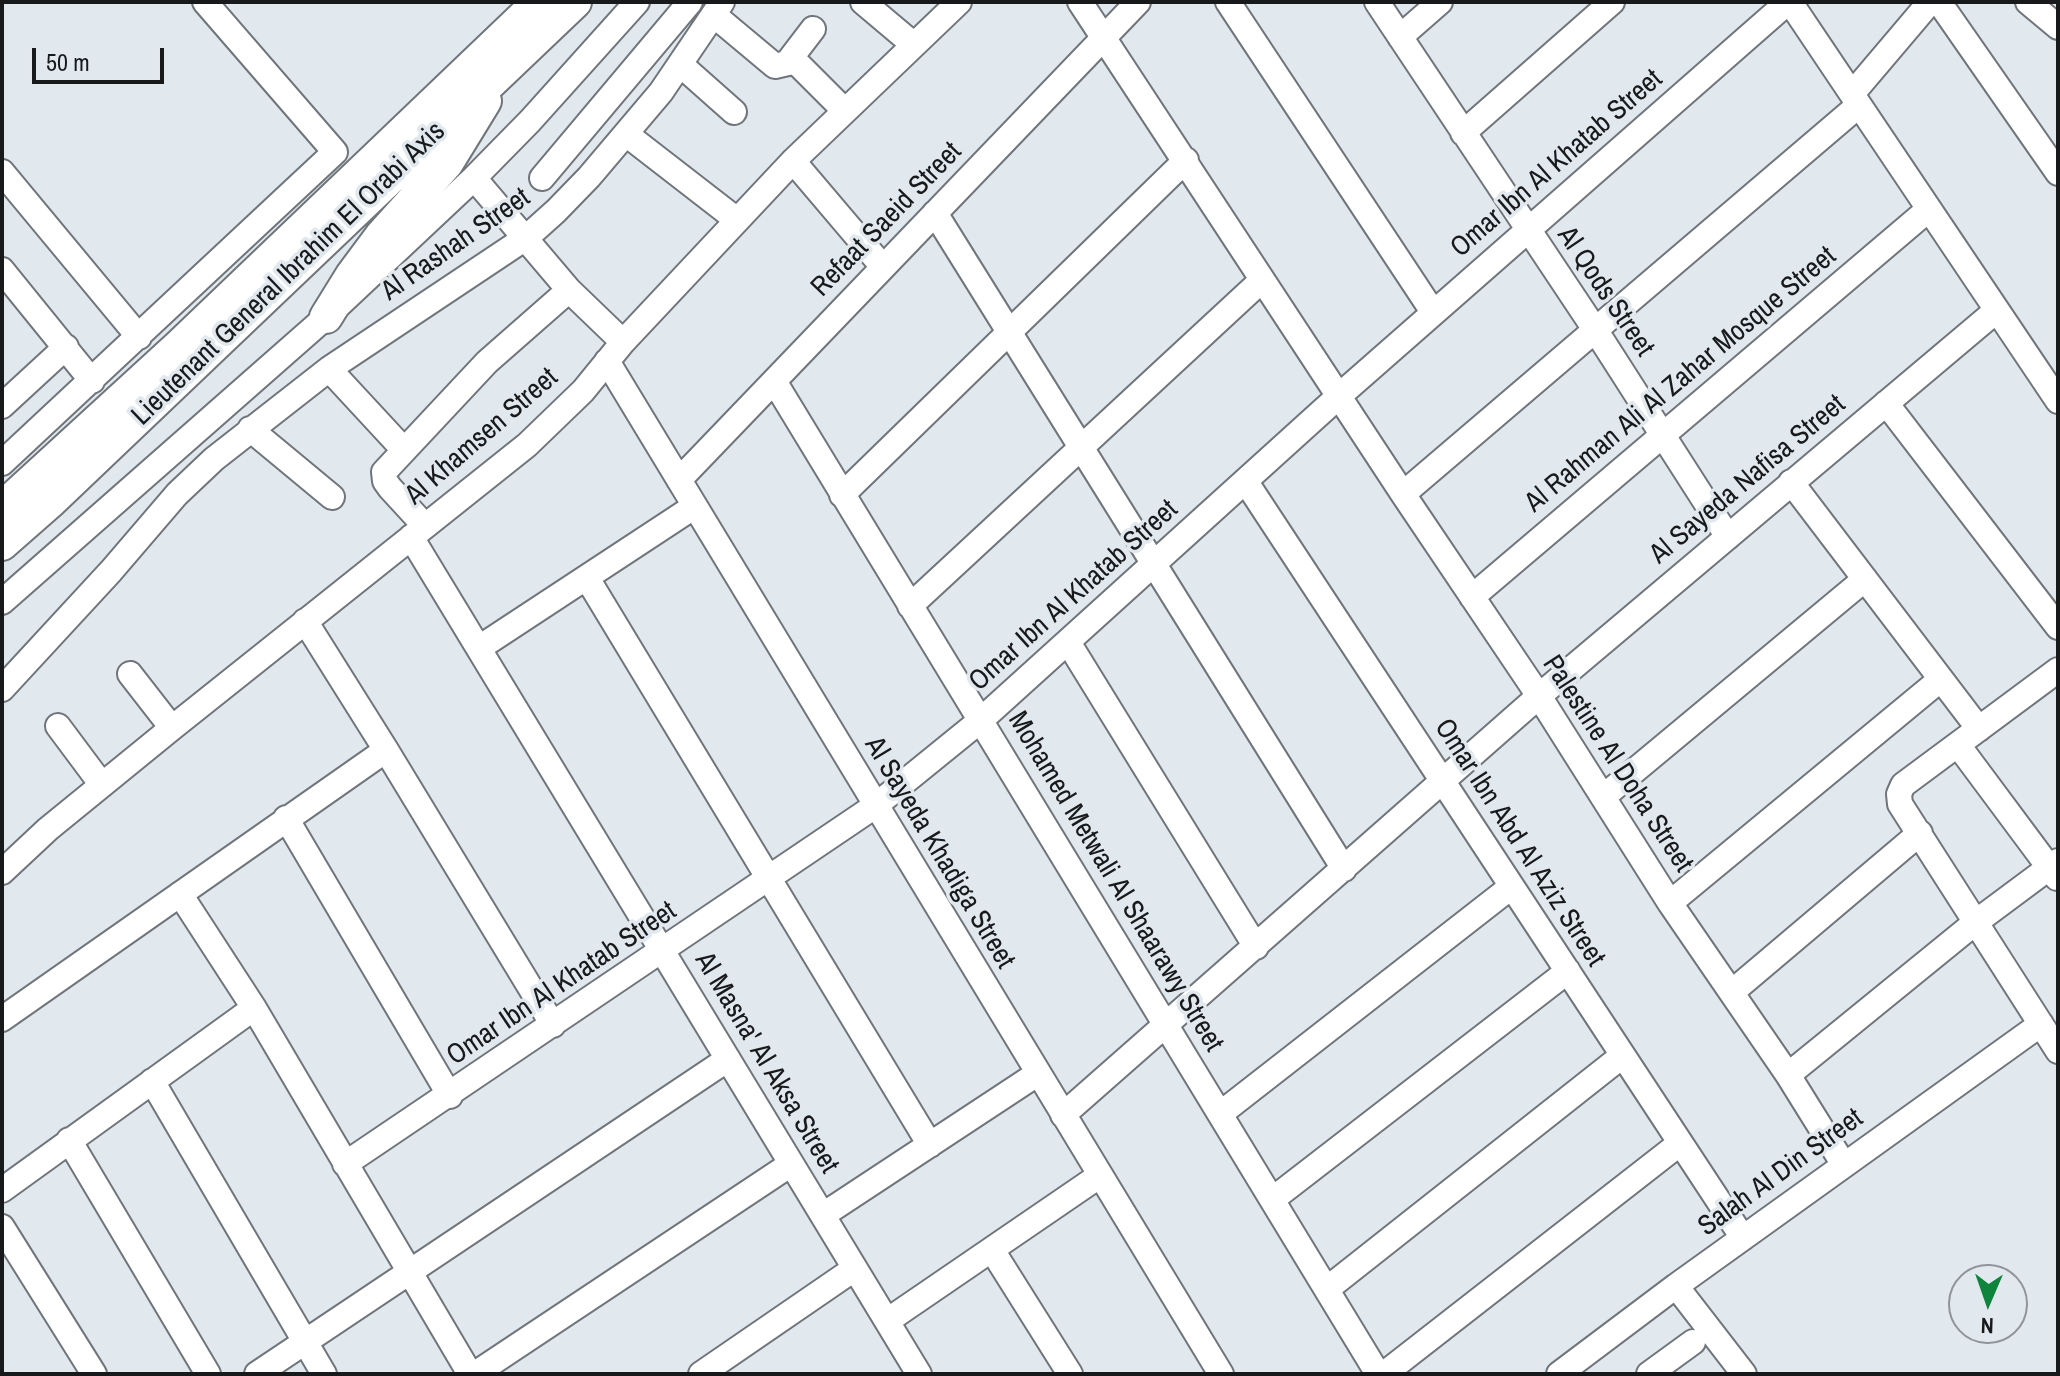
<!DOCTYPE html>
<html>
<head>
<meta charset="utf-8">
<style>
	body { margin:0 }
	#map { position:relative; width:2060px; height:1376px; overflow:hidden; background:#e1e8ee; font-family:"Archivo Narrow",sans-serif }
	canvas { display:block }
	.frame { position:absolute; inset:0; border:4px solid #17191b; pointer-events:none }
	.north { position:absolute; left:1948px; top:1264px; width:80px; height:80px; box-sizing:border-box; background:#e1e8ee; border:2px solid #90959a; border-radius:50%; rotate:182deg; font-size:22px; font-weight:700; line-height:32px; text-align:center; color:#17191b }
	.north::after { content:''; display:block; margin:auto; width:28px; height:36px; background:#0e843d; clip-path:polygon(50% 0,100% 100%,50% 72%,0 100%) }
	.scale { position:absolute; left:32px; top:48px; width:132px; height:36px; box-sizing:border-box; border:4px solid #17191b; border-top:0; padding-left:10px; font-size:24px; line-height:28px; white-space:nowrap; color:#17191b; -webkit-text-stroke:6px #e1e8ee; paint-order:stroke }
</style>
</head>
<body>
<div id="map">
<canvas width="2060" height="1376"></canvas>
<div class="frame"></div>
<div class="north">N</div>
<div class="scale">50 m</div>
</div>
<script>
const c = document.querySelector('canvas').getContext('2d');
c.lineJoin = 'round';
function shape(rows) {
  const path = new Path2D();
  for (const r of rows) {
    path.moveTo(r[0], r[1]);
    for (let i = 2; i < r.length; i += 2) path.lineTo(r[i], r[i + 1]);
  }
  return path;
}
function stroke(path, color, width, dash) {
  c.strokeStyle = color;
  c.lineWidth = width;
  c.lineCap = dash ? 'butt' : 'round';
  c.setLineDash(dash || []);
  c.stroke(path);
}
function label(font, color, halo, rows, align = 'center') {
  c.font = font + ' "Archivo Narrow",sans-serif';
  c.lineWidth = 7;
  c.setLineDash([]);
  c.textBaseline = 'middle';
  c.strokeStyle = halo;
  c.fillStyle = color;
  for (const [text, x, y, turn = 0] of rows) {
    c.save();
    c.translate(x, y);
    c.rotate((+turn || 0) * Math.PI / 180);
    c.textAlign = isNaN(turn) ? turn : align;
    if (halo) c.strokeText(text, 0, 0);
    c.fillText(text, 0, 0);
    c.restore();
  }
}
const minor = shape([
	[863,2,914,45],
	[1080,2,1403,494,1539,696,1670,903,1788,1075,1844,1165],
	[1228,2,1433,312],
	[1377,2,1596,331,1728,537],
	[1790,2,2058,401],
	[1939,2,2058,173],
	[2028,2,2058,27],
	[714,15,775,66,792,62,799,65,845,111],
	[1400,37,1440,2],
	[787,63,813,29],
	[681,65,734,112],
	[1852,94,1930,2],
	[1463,133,1612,2],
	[626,134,737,220],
	[793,161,883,267],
	[2,172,139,337],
	[474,178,569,290,623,342],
	[542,178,690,2],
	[935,213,1344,869],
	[2,270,92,381],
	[607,361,1221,1374],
	[329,369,404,450],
	[774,381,1378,1374],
	[1886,403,2058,627],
	[2,406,66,347],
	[250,429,332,497],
	[2,463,335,152,205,2],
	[679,480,1138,2],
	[1246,482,1743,1238],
	[1791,482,1979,729],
	[1403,494,1859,105],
	[842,495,1186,160],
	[425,526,390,488,385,481,384,472,487,362,569,290],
	[411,537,919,1374],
	[587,578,930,1145],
	[1472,597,1929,209],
	[2,602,326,317,474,178,530,121,637,2],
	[910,606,1262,280],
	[305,621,386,750,553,1025],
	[1068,642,1256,947],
	[479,648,695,506],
	[2058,670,1903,785,1899,794,1900,804,2058,1051],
	[130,674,172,728],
	[2,689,111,571,177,494,214,459,329,369,527,237,556,211,589,177,661,92,722,2],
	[58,726,102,785],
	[1958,745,2057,878],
	[1603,797,1865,579],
	[286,818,450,1096],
	[2,872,48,829,172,728,527,445,583,391,623,342,793,161,959,2],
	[180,894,254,1008,470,1374],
	[1670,903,1941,679],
	[1732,992,1920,833],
	[2,1019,386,750],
	[1788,1075,1976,922,2058,861],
	[152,1081,324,1374],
	[1220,1114,1511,887],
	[1063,1115,1539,696,1997,310],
	[69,1140,208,1374],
	[345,1164,875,806,981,720,1339,396,1788,2],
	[2,1190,254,1008],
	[1273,1199,1568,971],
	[823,1215,1037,1074],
	[2,1227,94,1374],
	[992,1250,1070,1374],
	[1676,1286,1744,1374],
	[1327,1289,1622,1056],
	[887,1321,1099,1176],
	[257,1374,728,1059],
	[475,1374,791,1164],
	[701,1374,854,1269],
	[1384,1374,1679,1144],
	[1559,1374,1676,1286,2041,1024],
	[1649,1374,1693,1342]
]);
const major = shape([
	[326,317,352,275,381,236,447,163,485,101],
	[2,508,179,346,539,2],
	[2,544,51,501,575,2]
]);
const streetNames = [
	["Omar Ibn Al Khatab Street",1557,164,-41],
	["Refaat Saeid Street",887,220,-46],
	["Al Rashah Street",456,245,-35],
	["Lieutenant General Ibrahim El Orabi Axis",289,274,-44],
	["Al Qods Street",1605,292,56],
	["Al Rahman Ali Al Zahar Mosque Street",1681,380,-40],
	["Al Khamsen Street",482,437,-41],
	["Al Sayeda Nafisa Street",1748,480,-40],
	["Omar Ibn Al Khatab Street",1074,596,-42],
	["Palestine Al Doha Street",1617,764,57],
	["Omar Ibn Abd Al Aziz Street",1519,843,57],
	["Al Sayeda Khadiga Street",939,853,59],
	["Mohamed Metwali Al Shaarawy Street",1115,882,59],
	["Omar Ibn Al Khatab Street",562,984,-34],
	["Al Masna' Al Aksa Street",766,1063,59],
	["Salah Al Din Street",1781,1173,-36]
];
stroke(minor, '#6f757b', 28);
stroke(major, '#6f757b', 36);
stroke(minor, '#fff', 24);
stroke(major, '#fff', 32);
label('28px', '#17191b', '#e1e8ee', streetNames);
</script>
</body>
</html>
